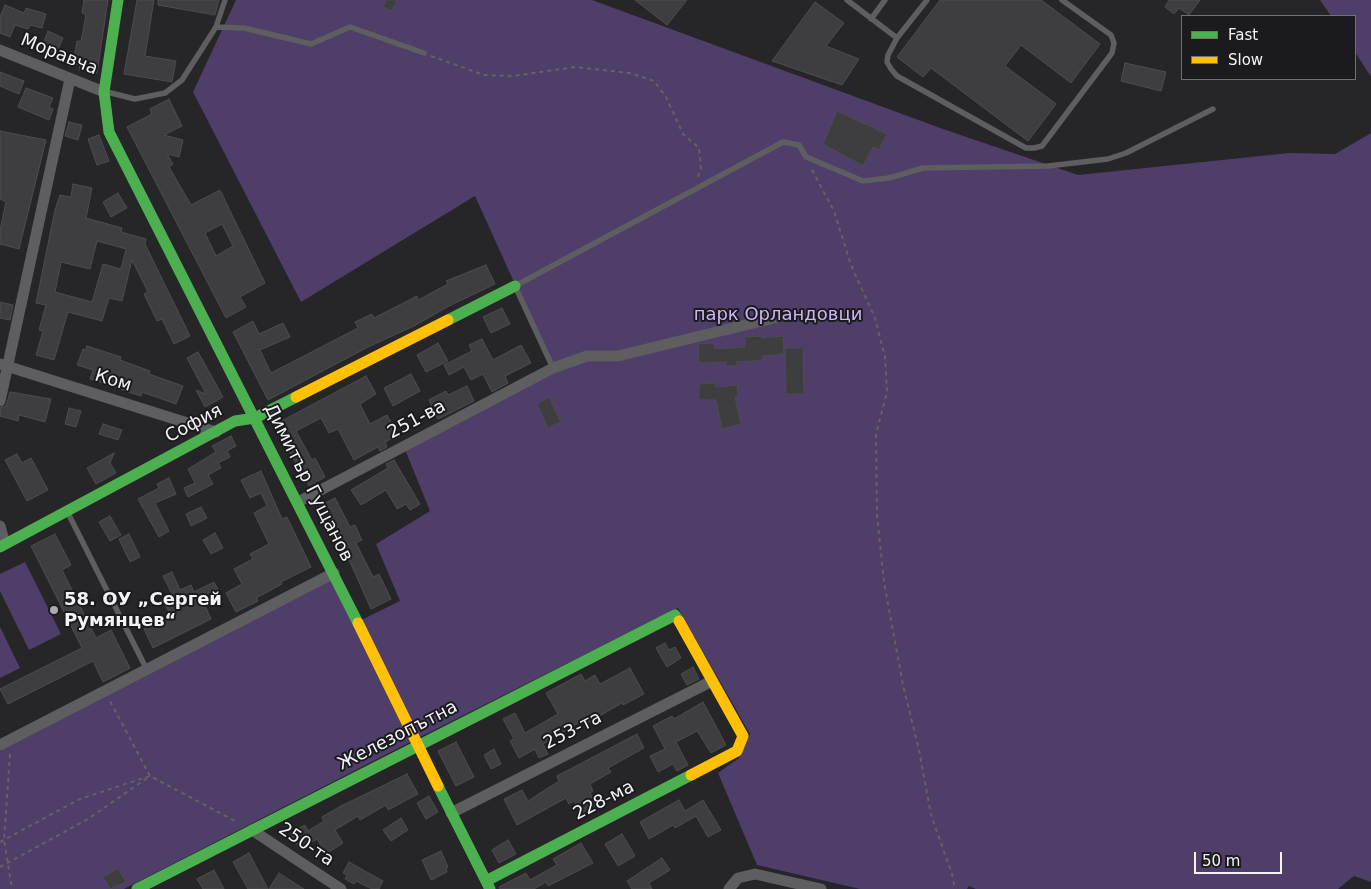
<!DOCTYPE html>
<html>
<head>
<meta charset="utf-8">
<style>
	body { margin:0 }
	#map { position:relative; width:1371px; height:889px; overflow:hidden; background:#262527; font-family:"DejaVu Sans",sans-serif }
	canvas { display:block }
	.legend { position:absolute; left:1181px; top:15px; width:175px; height:65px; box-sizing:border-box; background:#1b1a1e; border:1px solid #717074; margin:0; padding:6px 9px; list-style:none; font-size:15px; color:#f3f2f5 }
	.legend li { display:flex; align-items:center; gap:10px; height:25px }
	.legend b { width:25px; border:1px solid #717074 }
	.scale { position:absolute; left:1194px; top:852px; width:88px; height:22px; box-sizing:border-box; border:2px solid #f3f2f5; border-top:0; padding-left:6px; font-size:15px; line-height:18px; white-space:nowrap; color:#f3f2f5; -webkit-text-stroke:4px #1b1a1e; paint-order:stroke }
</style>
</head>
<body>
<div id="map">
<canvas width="1371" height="889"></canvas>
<ul class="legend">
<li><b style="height:6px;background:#4caf50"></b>Fast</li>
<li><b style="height:6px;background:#ffc107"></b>Slow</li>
</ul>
<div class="scale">50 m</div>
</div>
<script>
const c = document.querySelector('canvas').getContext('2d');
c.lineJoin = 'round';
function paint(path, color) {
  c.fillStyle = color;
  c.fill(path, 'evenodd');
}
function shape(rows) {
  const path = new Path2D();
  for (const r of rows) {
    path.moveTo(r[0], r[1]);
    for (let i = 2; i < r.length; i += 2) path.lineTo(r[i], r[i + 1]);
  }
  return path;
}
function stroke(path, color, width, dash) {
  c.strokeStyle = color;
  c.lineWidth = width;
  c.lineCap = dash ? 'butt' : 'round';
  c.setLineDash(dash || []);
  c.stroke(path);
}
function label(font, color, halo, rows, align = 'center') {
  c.font = font + ' "DejaVu Sans",sans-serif';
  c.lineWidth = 4;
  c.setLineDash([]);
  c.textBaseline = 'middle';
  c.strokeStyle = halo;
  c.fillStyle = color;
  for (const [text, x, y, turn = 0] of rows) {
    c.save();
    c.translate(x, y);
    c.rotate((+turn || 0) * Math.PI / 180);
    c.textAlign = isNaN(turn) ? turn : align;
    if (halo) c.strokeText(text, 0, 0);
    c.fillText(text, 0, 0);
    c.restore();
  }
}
const green = shape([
	[236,0,592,0,943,129,1078,175,1289,153,1335,154,1371,133,1371,882,1354,876,1338,889,976,889,969,886,967,889,860,889,757,865,718,773,739,758,750,734,678,608,424,735,124,889,0,889,0,751,331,580,353,624,400,601,376,544,430,511,404,447,553,368,475,196,301,302,193,92],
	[1320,0,1371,0,1371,77,1355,52,1355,16,1331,16],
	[25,562,61,634,29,650,0,591,0,574],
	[0,627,20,668,0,678]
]);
const building = shape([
	[84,0,108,0,97,73,79,70,80,65,73,64,77,41,81,41,86,15,82,13,84,0],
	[137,0,154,0,145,56,176,61,172,82,124,74,137,0],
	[158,0,219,0,215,15,158,5,158,0],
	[386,0,397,0,392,11,383,7,386,0],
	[635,0,687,0,667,25,635,0],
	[940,0,1041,0,1100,44,1071,83,1021,45,1005,66,1056,104,1028,141,931,68,923,77,897,57,940,0],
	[1169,0,1200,0,1189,15,1179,8,1174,14,1165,7,1169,0],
	[815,2,844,23,826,46,859,59,842,85,772,61,815,2],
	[5,5,24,13,26,8,46,14,42,28,30,25,28,29,15,25,10,37,0,33,0,17,5,5],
	[48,31,63,38,56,54,42,47,48,31],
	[1125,63,1166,72,1161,91,1121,81,1125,63],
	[0,72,24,81,19,94,0,86,0,72],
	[26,88,53,98,49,107,53,109,49,120,18,107,26,88],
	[169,99,182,126,164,135,183,140,179,157,167,154,173,164,169,167,191,205,220,190,265,283,240,297,246,307,226,318,127,127,152,114,150,109,169,99],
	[222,224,233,246,216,256,205,233,222,224],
	[837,111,887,134,879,150,873,147,863,166,823,144,837,111],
	[69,122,82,125,78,140,65,136,69,122],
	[0,131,46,140,19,249,0,244,0,230,6,202,0,199,0,131],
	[99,135,109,161,97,165,88,139,99,135],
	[73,184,92,188,86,218,122,228,121,232,146,239,145,244,190,336,174,344,162,319,157,321,144,294,148,292,132,260,122,301,109,298,102,321,68,312,54,360,36,355,43,331,39,330,46,305,36,303,55,210,60,195,71,197,73,184],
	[97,241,126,249,121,269,103,264,92,302,55,292,61,262,90,269,97,241],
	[118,193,127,208,111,217,103,202,118,193],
	[486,265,495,284,449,306,414,326,368,347,268,400,233,332,253,321,259,334,283,323,290,337,260,350,271,373,358,328,355,322,372,314,374,318,417,296,418,300,448,284,446,281,486,265],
	[0,302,13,305,10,320,0,318,0,302],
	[502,308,510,324,491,333,483,317,502,308],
	[762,336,762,338,783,336,784,354,763,356,763,360,736,362,737,366,726,366,726,362,699,363,698,344,714,343,715,349,745,347,745,337,762,336],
	[482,339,493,360,521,345,531,363,505,376,508,383,492,392,483,374,471,380,464,367,449,375,444,365,472,351,469,345,482,339],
	[438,343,448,361,426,372,417,355,438,343],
	[87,346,121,357,120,360,150,371,149,374,183,386,176,404,142,392,141,396,90,379,93,370,77,365,83,349,86,350,87,346],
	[785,348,803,348,804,394,786,394,785,348],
	[198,352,223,397,205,407,196,390,206,394,187,358,198,352],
	[411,374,420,391,393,406,384,388,411,374],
	[366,376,376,394,360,404,370,424,387,415,398,435,385,442,387,447,380,451,378,447,354,460,338,429,329,433,321,418,296,431,312,460,315,458,325,477,309,486,274,425,366,376],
	[716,383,716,387,737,385,738,396,735,397,741,424,722,429,716,400,699,400,699,384,716,383],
	[467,386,474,401,438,419,429,400,446,391,448,395,467,386],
	[10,392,51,399,45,422,19,415,18,421,0,416,0,408,6,406,10,392],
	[549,397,561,422,548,428,537,404,549,397],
	[69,408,81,411,76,427,65,424,69,408],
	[103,424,122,430,118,440,99,434,103,424],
	[231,436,236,446,227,451,230,457,218,463,221,468,208,475,213,484,188,497,184,488,195,483,188,469,216,452,212,446,231,436],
	[114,453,110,463,116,473,96,484,87,468,114,453],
	[17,454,22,463,31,458,48,490,27,501,5,460,17,454],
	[394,460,420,504,410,510,406,504,397,509,386,490,361,505,351,490,388,468,386,464,394,460],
	[261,471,282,519,287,517,311,567,281,582,282,584,256,598,258,601,236,612,226,593,242,584,234,569,253,559,250,554,269,544,254,513,267,506,261,493,250,498,241,480,261,471],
	[169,478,176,494,155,503,169,531,159,537,138,499,159,488,157,484,169,478],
	[335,498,350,527,355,525,362,540,356,543,373,577,379,574,391,599,371,609,351,564,319,506,335,498],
	[201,507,207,518,191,526,186,514,201,507],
	[110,516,121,535,110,541,99,522,110,516],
	[215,533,223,548,211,554,203,540,215,533],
	[55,534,71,565,62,570,96,638,111,630,130,668,103,682,93,661,8,704,0,689,82,648,31,546,55,534],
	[129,534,140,557,130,562,119,539,129,534],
	[172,572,180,590,191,585,194,592,214,582,221,595,204,603,211,619,153,648,144,629,171,616,164,603,174,598,163,576,172,572],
	[665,643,669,650,675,647,681,658,667,667,656,648,665,643],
	[693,667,699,679,687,685,681,674,693,667],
	[630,668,644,694,623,705,622,703,587,723,585,719,543,744,548,754,539,758,535,749,519,758,510,741,514,739,503,719,515,713,525,733,558,714,546,693,581,674,585,681,595,675,600,684,630,668],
	[703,702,726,745,711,753,697,731,676,742,688,765,677,771,673,764,658,772,650,756,665,749,653,726,672,716,674,719,703,702],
	[637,734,644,748,608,768,611,772,590,784,593,791,590,793,598,809,582,817,574,801,569,804,566,798,517,825,504,799,522,790,528,801,559,781,557,776,637,734],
	[456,742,474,777,456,786,438,751,456,742],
	[494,749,501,764,491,769,484,755,494,749],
	[407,774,418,794,388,810,386,805,360,820,358,816,335,830,343,843,326,854,317,839,300,849,290,833,305,825,308,831,324,821,322,817,341,806,407,774],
	[429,796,438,812,426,819,417,803,429,796],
	[679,800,685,811,703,800,721,830,708,837,696,816,675,828,673,825,649,839,640,822,679,800],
	[401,818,408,830,391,841,383,830,401,818],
	[622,834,635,856,618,866,605,844,622,834],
	[508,840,516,854,499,863,492,850,508,840],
	[581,843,593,863,548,886,546,882,534,889,500,889,499,887,526,873,530,880,557,865,553,859,581,843],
	[441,851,448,867,446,869,447,872,431,880,422,860,441,851],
	[249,853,268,889,248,889,233,862,249,853],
	[662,858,670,870,649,883,652,889,632,889,627,881,662,858],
	[349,862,383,881,379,889,372,889,356,881,354,884,345,879,347,875,343,873,349,862],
	[118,868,126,882,110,889,103,877,118,868],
	[214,870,224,889,203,889,197,879,214,870],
	[279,873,304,889,269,889,279,873]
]);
const path = shape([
	[431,56,484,75,513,76,575,67,630,73,654,81,666,97,683,134,699,148,701,169,697,179],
	[812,170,834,211,851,265,875,318,885,357,887,392,876,434,877,515,884,582,903,685,919,750,931,815,952,874,955,889],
	[10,754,4,840,12,889],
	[0,842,80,799,150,776,237,822],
	[0,867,88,819,150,776,110,701]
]);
const lane = shape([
	[847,0,897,38],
	[927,0,897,38,888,55,887,62,891,69,897,76,1017,143,1026,148,1034,148,1042,146,1112,53,1114,43,1111,35,1062,0],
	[871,19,885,0],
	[216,27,244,28,311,44,350,27,424,53],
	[107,92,135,99,165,93,182,80,216,27,225,0],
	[553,368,515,286,783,142,799,145,806,157,863,181,889,178,923,168,1048,166,1108,159,1126,153,1213,109],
	[68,513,147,670]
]);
const street = shape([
	[0,50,104,92],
	[0,364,216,432],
	[0,401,70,79],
	[298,502,553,368,587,356,618,356,778,317],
	[0,526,5,544],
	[0,745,334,573],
	[451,813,712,681],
	[252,830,341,889],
	[729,889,738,878,755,874,821,889]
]);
const fast = shape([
	[118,0,104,92,109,132,358,623],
	[448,320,515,286],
	[0,547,235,421,255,418,296,397],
	[438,786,490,889],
	[486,881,691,775],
	[137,889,675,615,679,621]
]);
const slow = shape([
	[296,397,448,320],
	[679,621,743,736,737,751,691,775],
	[358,623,438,786]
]);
const markers = [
	[54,610,5,"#abaaad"]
];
const streetNames = [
	["Моравча",59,55,22],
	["Ком",113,381,17],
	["251-ва",417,420,-28],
	["София",194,424,-28],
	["Димитър Гущанов",308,483,63],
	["253-та",573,731,-27],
	["Железопътна",398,736,-27],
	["228-ма",604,801,-27],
	["250-та",306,845,34]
];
const parkNames = [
	["парк Орландовци",778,315]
];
const poiNames = [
	["58. ОУ „Сергей",64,600],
	["Румянцев“",64,621]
];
paint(green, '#4f3d6a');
paint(building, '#3e3e40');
stroke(building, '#4d4c4e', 1);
stroke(path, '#636264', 2, [4, 4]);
stroke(lane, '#5e5d5f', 5.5);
stroke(street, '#5e5d5f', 11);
stroke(fast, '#4caf50', 11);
stroke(slow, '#ffc107', 11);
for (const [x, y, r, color] of markers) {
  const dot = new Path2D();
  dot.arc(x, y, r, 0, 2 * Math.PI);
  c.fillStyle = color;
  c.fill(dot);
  stroke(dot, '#1b1a1e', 2);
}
label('18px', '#f3f2f5', '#1b1a1e', streetNames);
label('18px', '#ccb4f7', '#1b1a1e', parkNames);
label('bold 18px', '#f3f2f5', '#1b1a1e', poiNames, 'left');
</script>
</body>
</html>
